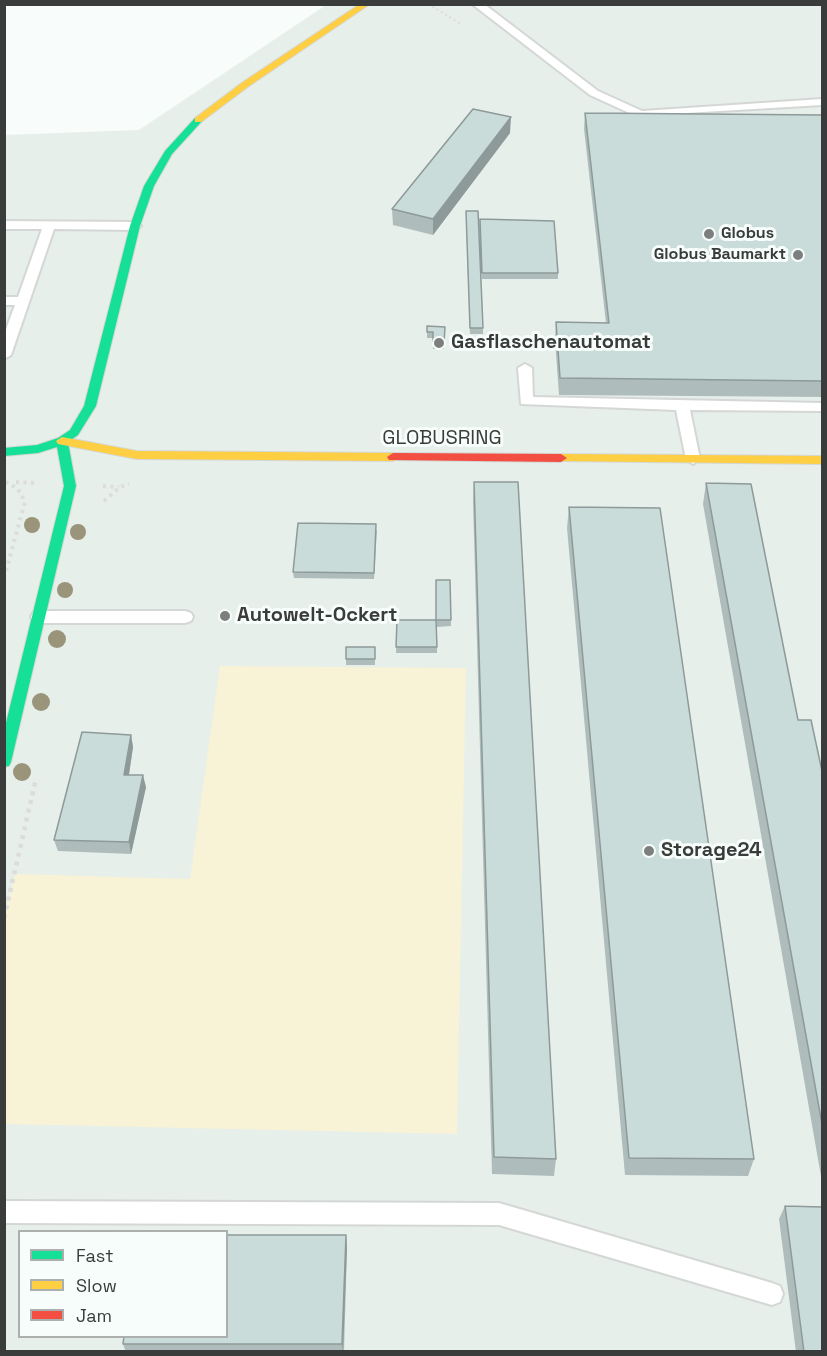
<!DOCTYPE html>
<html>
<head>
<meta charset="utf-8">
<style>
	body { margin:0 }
	#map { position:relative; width:827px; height:1356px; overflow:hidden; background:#f8fcfa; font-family:"Space Grotesk",sans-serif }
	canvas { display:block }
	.frame { position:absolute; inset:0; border:6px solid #3a3c3b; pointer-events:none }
	.legend { position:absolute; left:18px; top:1230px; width:210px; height:108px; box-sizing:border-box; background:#f7fdfa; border:2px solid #abb0ae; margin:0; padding:8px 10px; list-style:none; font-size:18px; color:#3a3c3b }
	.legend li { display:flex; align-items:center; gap:12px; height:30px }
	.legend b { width:30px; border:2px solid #abb0ae }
</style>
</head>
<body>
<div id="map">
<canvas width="827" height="1356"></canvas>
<div class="frame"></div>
<ul class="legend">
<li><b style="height:8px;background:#16e098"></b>Fast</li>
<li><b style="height:8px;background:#ffcf43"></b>Slow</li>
<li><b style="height:8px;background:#f24e42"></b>Jam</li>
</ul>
</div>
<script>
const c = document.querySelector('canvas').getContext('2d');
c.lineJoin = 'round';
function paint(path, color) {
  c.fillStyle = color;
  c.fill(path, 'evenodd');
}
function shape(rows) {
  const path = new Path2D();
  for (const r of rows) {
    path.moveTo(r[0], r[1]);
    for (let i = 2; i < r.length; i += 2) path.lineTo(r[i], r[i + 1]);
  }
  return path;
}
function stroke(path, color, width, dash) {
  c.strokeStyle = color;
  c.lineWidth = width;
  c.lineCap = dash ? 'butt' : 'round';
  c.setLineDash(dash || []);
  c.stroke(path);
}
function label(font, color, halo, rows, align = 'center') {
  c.font = font + ' "Space Grotesk",sans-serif';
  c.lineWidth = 6;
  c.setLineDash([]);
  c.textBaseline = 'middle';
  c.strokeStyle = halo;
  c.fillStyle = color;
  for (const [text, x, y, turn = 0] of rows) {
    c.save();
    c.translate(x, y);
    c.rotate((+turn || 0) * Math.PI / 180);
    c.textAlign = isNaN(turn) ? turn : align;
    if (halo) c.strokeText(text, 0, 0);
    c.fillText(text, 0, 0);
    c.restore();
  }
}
const built = shape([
	[326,5,822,5,822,1351,5,1351,4,135,139,130],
	[20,1232,226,1232,226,1336,20,1336]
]);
const green = shape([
	[220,666,466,668,457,1134,5,1124,4,918,15,874,190,879]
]);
const pathFar2 = shape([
	[428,4,461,24]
]);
const pathFar1 = shape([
	[16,482,35,483],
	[103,486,119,487],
	[104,501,120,487,129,484],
	[4,578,25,502,18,489,6,482]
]);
const path = shape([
	[4,918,36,779]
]);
const lane = shape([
	[472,4,484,4,598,91,642,111,822,99,822,105,636,116,590,95,472,4],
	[4,221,135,222,141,226,135,230,54,229,11,355,4,359,4,335,15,305,4,305,4,297,18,297,42,229,4,229,4,221],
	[525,364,532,368,533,397,822,403,822,411,690,410,700,459,693,464,686,459,676,410,521,404,518,368,525,364],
	[39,611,185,611,191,613,193,617,191,621,185,623,39,623,33,621,31,617,33,613,39,611],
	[4,1201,499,1203,772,1283,780,1286,783,1294,780,1302,772,1305,499,1225,4,1223,4,1201]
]);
const fast = shape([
	[195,118,203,120,172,154,154,186,140,226,96,406,78,435,68,442,76,486,11,762,9,766,4,767,4,731,64,486,57,447,38,453,4,456,4,448,37,445,58,438,70,430,84,406,130,226,144,186,165,151,195,118]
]);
const slow = shape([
	[360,4,370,4,249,86,201,122,195,122,195,118,243,82,360,4],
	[62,437,137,451,393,453,399,457,393,461,137,459,58,444,56,441,62,437],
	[561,454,822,456,822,464,557,461,555,458,557,455,561,454]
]);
const jam = shape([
	[393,453,561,454,567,458,561,462,389,460,387,457,393,453]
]);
const trees = [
	[32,525,8],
	[78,532,8],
	[65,590,8],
	[57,639,9],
	[41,702,9],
	[22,772,9]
];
const wall = shape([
	[585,113,822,115,822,397,559,395,555,339,556,322,606,323,584,129],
	[510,133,433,235,393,225,392,209],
	[466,217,483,328,483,334,470,334],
	[480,219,558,273,558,279,482,279],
	[427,326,445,327,444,349,433,349,433,338,427,338],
	[474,482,556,1159,554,1176,492,1174,473,502],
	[706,483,798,720,822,771,822,1182,703,504],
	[569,507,754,1159,748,1176,625,1175,567,528],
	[377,530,374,579,294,578,293,572],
	[450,580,451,626,437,627,437,653,396,653,397,620,436,620],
	[375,647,375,665,346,665,346,659],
	[131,735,133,747,129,775,146,787,131,854,58,851,54,840],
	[785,1206,822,1352,796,1352,779,1219],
	[346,1235,347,1248,344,1352,126,1352,123,1344]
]);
const shadedWall = shape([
	[511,117,510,133,433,235,433,219],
	[131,735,133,747,127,787,124,775],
	[143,775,146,787,131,854,129,842],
	[346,1235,347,1248,343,1352,342,1344]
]);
const building = shape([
	[473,109,511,117,433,219,392,209,473,109],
	[585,113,822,115,822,381,560,378,556,322,609,323,585,113],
	[466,211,478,211,483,328,470,328,466,211],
	[480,219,554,221,558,273,482,273,480,219],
	[427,326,445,327,444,343,433,343,433,332,427,332,427,326],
	[474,482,518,482,556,1159,494,1157,474,482],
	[706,483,751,484,798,720,811,720,822,771,822,1124,706,483],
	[569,507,660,508,754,1159,629,1158,569,507],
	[298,523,376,524,374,573,293,572,298,523],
	[436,580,450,580,451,620,436,620,437,647,396,647,397,620,436,620,436,580],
	[346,647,375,647,375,659,346,659,346,647],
	[82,732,131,735,124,775,143,775,129,842,54,840,82,732],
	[785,1206,822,1207,822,1352,804,1352,785,1206],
	[226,1235,346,1235,342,1344,123,1344,124,1336,226,1336,226,1235]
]);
const markers = [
	[709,234,6,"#7c7f7e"],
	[798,255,6,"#7c7f7e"],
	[439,343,6,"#7c7f7e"],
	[225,616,6,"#7c7f7e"],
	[649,851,6,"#7c7f7e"]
];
const farPoinames = [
	["Globus",721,234],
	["Globus Baumarkt",786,255,"right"]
];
const poiNames = [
	["Gasflaschenautomat",451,343],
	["Autowelt-Ockert",237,616],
	["Storage24",661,851]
];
const streetNames = [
	["GLOBUSRING",442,439]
];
paint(built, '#e7efea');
paint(green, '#f8f2d6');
stroke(lane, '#d4d7d5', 4);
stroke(fast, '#d4d7d5', 2);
stroke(slow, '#d4d7d5', 2);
stroke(jam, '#d4d7d5', 2);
stroke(pathFar2, '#dbdcdb', 2, [2, 3]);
stroke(pathFar1, '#dbdcdb', 4, [3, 4.5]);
stroke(path, '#dbdcdb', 4.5, [4, 5]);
paint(lane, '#fefffe');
paint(fast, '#16e098');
paint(slow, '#ffcf43');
paint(jam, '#f24e42');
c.fillStyle = '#99947a';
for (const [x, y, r] of trees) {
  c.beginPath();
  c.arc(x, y, r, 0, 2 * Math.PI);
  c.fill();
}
paint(wall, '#aebdbb');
paint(shadedWall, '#8d9a99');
paint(building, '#cadcda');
stroke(building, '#8d9a99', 1.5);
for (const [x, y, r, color] of markers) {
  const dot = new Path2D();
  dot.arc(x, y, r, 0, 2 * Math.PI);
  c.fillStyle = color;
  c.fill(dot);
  stroke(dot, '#f7fdfa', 2);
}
label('bold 16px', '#3a3c3b', '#f7fdfa', farPoinames, 'left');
label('bold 20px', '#3a3c3b', '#f7fdfa', poiNames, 'left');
label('20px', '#3a3c3b', '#f7fdfa', streetNames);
</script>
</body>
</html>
